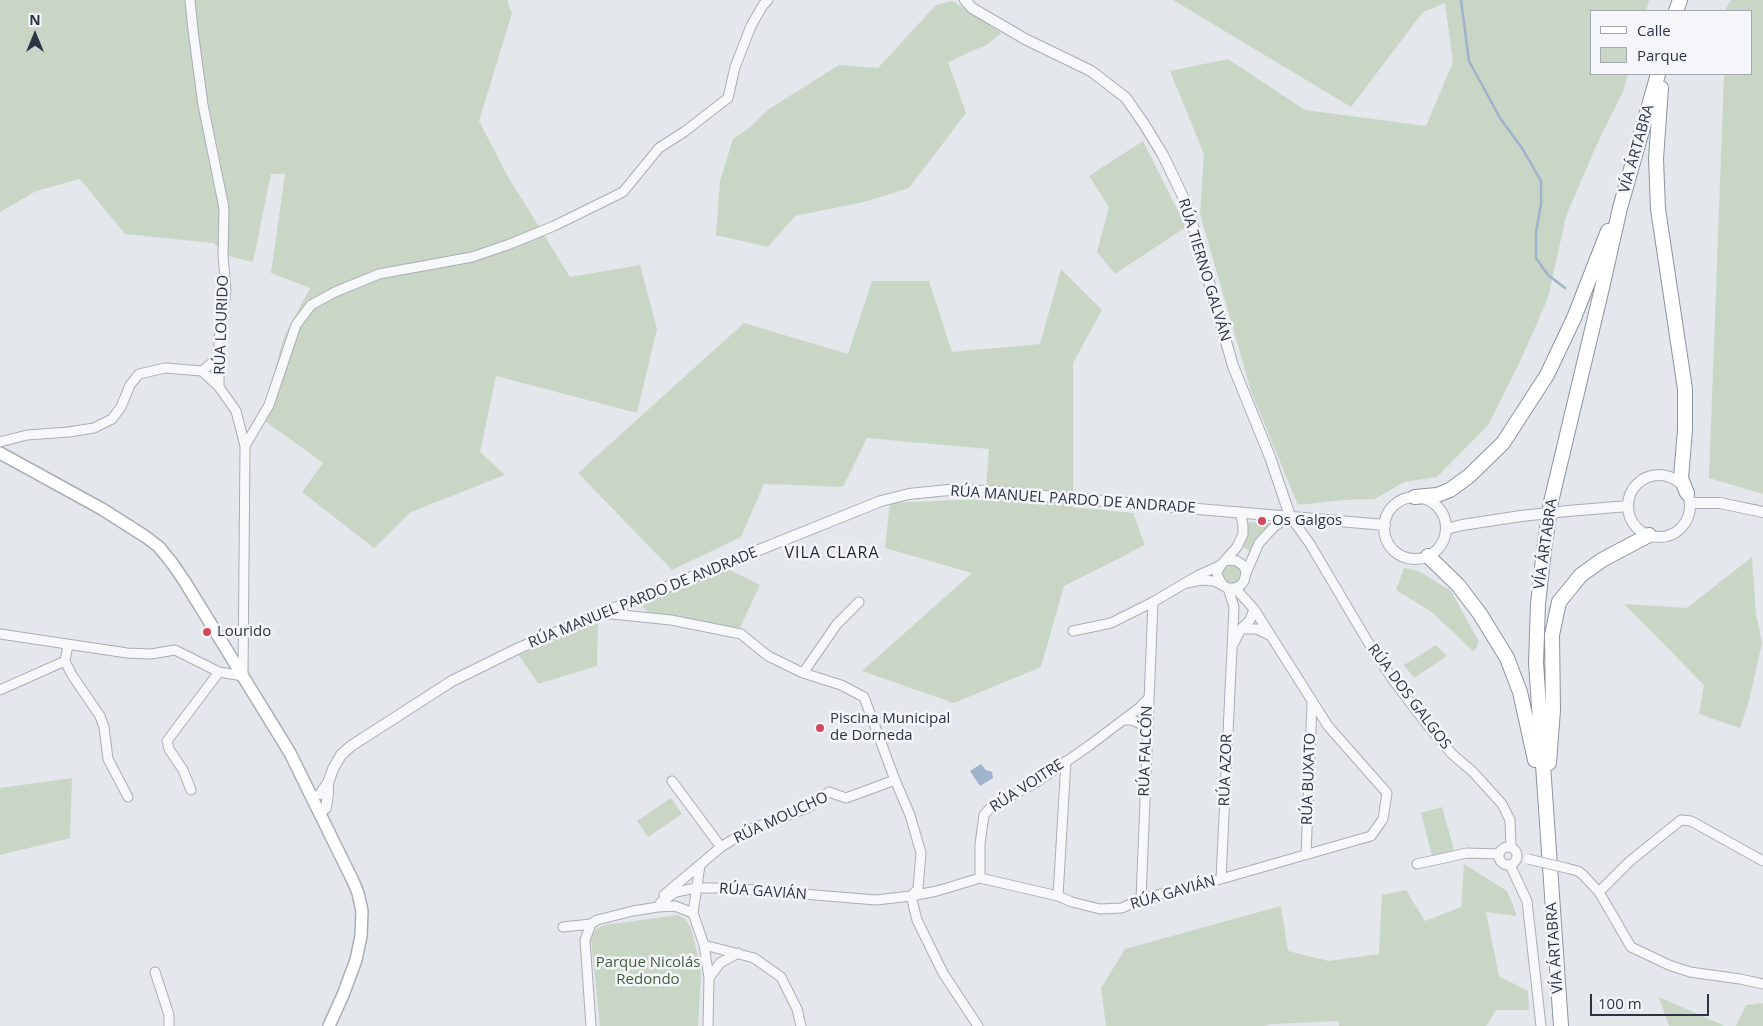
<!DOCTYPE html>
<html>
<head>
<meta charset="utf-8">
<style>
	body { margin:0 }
	#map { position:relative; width:1763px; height:1026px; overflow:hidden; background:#e4e7ec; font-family:"Open Sans",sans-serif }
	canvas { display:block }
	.legend { position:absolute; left:1590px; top:10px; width:162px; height:65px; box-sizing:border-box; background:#f4f6f9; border:1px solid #a4a8b1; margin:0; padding:6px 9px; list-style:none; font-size:15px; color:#2b3445 }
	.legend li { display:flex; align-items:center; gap:10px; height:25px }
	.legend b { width:25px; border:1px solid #a4a8b1 }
	.north { position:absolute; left:10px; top:10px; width:50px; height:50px; -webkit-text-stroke:4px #f4f6f9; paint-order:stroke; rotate:0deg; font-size:14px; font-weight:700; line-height:20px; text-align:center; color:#2b3445 }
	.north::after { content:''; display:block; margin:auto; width:18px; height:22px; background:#2b3445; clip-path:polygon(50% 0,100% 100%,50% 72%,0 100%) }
	.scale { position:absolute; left:1590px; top:994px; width:119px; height:22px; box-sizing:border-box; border:2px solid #2b3445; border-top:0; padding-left:6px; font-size:15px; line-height:18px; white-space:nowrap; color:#2b3445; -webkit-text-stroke:4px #f4f6f9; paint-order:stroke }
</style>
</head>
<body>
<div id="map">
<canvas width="1763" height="1026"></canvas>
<ul class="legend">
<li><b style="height:6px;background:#fff"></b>Calle</li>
<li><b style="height:14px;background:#c9d6c5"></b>Parque</li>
</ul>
<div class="north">N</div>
<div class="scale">100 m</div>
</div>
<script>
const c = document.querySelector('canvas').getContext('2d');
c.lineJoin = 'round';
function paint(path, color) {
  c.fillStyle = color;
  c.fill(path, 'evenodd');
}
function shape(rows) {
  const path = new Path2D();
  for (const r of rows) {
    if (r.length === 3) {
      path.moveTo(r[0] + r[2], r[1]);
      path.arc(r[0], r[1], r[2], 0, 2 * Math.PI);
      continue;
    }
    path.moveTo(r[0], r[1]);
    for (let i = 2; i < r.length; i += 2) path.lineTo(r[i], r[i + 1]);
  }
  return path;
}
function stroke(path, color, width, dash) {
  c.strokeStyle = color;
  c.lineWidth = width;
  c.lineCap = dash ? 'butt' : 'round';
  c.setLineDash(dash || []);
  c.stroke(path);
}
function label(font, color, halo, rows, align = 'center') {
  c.font = font + ' "Open Sans",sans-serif';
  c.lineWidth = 5;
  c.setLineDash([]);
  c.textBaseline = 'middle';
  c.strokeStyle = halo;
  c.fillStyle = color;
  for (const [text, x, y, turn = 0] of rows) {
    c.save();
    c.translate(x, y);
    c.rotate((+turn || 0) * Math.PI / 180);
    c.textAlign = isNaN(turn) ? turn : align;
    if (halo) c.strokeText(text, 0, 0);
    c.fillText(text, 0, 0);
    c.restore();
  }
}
const green = shape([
	[0,0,507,0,512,13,479,121,507,175,570,277,640,265,657,329,637,413,496,376,480,452,505,475,411,512,374,548,302,492,323,463,265,421,271,384,284,337,310,288,271,273,285,174,271,174,253,262,229,256,213,243,125,234,80,179,36,191,0,212],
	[1173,0,1649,0,1646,11,1592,11,1592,74,1628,74,1623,92,1598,142,1566,216,1548,298,1523,355,1489,424,1437,477,1404,482,1375,499,1343,500,1298,505,1252,394,1200,214,1204,154,1170,71,1228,59,1305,110,1426,126,1453,62,1445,3,1423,12,1351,107],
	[1731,0,1763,0,1763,494,1709,478,1724,74,1752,74,1752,11,1726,11,1726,8],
	[953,1,1001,33,988,44,948,62,966,113,909,188,864,202,795,216,768,247,716,235,720,181,733,139,749,128,769,109,839,65,878,68,936,5],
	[1143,141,1186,227,1115,274,1097,252,1109,207,1089,176],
	[1061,269,1102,310,1073,363,1073,507,1133,513,1145,545,1064,586,1041,667,954,703,862,671,972,573,885,548,890,503,985,499,989,449,867,438,843,487,764,484,741,537,672,570,578,473,744,323,848,354,872,281,929,281,952,352,1040,344],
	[1249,522,1271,524,1257,537,1250,551,1242,546],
	[1752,557,1756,614,1762,643,1749,701,1740,728,1699,714,1704,685,1624,604,1687,608],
	[1232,574,10],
	[726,568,760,585,740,628,648,612,639,603],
	[1404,568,1419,571,1451,591,1479,642,1474,652,1433,613,1396,590],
	[598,622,597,666,538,684,519,655],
	[1436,645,1447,656,1414,678,1404,665],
	[72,778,70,838,0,855,0,788],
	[671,798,682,814,648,837,637,821],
	[1442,807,1454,850,1432,856,1421,813],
	[1464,864,1507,891,1517,916,1486,912,1499,976,1528,991,1529,1010,1496,1010,1486,1026,1339,1026,1339,1021,1272,1024,1263,1026,1106,1026,1101,988,1125,949,1281,906,1288,951,1329,961,1379,954,1382,895,1406,890,1425,921,1461,907],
	[678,915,685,919,691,928,698,956,701,973,698,1026,600,1026,591,939,596,929,605,925],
	[1659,997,1725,1026,1669,1026],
	[1763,1003,1763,1026,1736,1026,1746,1005]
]);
const water = shape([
	[981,764,986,770,992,772,993,778,980,786,970,771]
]);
const stream = shape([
	[1461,0,1469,61,1500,118,1522,148,1541,181,1541,204,1536,233,1536,258,1548,275,1565,288]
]);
const minor = shape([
	[219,357,202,371,219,387],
	[0,442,27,435,69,432,94,428,112,419,121,407,130,385,139,374,165,368,202,371],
	[245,446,269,405,296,325,311,305,335,292,379,274,472,257,510,244,554,226,623,192,659,148,684,132,728,98,735,67,751,26,763,5,768,0],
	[1225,561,1230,560,1237,561,1244,566,1246,573],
	[1187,583,1201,580,1214,581,1228,588,1235,588,1241,585,1244,581,1246,573,1259,543,1275,526,1290,516,1310,544,1368,642,1393,680,1425,722,1452,754,1473,772,1502,804,1510,820,1511,847],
	[1223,586,1218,577,1217,572,1221,565,1237,547,1243,534,1243,525,1240,512],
	[602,613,671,620,741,634,768,656,803,673,841,685,864,697,895,780,910,815,921,853,918,889,911,896,917,920,943,973,978,1026],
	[1241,629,1257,629,1269,635],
	[1073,631,1111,623,1153,602,1199,575,1221,565],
	[0,634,127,653,151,654,175,650,219,672,243,676,245,446,236,411,219,387,219,340,226,291,223,256,224,208,203,105,193,30,190,0],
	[1234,643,1241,629,1250,620,1254,609],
	[68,645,65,661,72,675,100,716,104,727,108,759,128,797],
	[803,673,837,624,859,602],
	[0,690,65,661],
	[1123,720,1132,720,1147,727],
	[672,781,721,847],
	[191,790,183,770,169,749,167,741,219,672],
	[1508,856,9],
	[1306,855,1312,703],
	[1417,864,1467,853,1499,854],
	[1510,865,1527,901,1541,1026],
	[1566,868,1578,871,1583,875,1599,892,1631,947,1669,965,1690,972,1740,979,1763,984],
	[980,878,980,844,984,815,991,807,1037,782,1090,745,1139,708,1148,699],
	[1221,879,1234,607,1228,588],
	[1599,892,1630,861,1681,820,1691,821,1763,861],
	[664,895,721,847,748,830,807,808,818,801,829,792,846,798,895,780],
	[1058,896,1066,761],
	[1141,899,1153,602],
	[658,907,661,902,676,892,696,888,730,888,876,900,911,896,937,891,980,878,1058,896,1072,902,1100,909,1122,908,1141,899,1221,879,1371,836,1383,819,1387,793,1328,726,1254,609,1235,588],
	[693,913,700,865],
	[563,927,591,924],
	[704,945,754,958,781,977,797,1009,801,1026],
	[155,972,169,1015,169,1026],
	[709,978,720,963,738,953],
	[591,1026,585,940,591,924,597,920,633,911,658,907,675,906,693,913,704,945,709,978,708,1026]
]);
const tertiary = shape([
	[965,0,972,8,1025,39,1091,71,1126,98,1144,124,1163,155,1187,205,1233,366,1270,457,1290,516],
	[1659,506,31],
	[1415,528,31],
	[1690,503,1720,503,1763,512],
	[1568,511,1628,506],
	[1446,529,1462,525,1521,516],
	[320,794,328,783,333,769,341,755,351,746,452,681,519,648,602,613,881,501,909,494,948,490,988,491,1385,525],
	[319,813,326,808,328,794,328,783]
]);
const secondary = shape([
	[0,453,102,509,146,537,159,547,172,563,185,582,290,753,353,881,358,893,362,911,361,936,356,960,343,995,329,1026]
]);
const trunk = shape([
	[1676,11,1680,0],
	[1661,88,1656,159,1658,209,1685,389,1685,430,1681,478,1687,493],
	[1415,497,1437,495,1450,490,1469,476,1503,443,1547,375,1574,318,1608,231],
	[1428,556,1458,585,1480,614,1507,658,1520,692,1535,760],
	[1549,763,1553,710,1552,635,1559,602,1581,575,1602,560,1649,535],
	[1561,1026,1536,663,1538,604,1544,550,1551,502,1602,288,1620,208,1658,74]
]);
const minorBridge = shape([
	[1528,859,1566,868]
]);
const tertiaryBridge = shape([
	[1521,516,1568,511]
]);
const markers = [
	[1262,521,5,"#d1495b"],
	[207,632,5,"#d1495b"],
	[820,728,5,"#d1495b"]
];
const streetNames = [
	["VÍA ÁRTABRA",1637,149,-74],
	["RÚA TIERNO GALVÁN",1204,270,73],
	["RÚA LOURIDO",222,325,-88],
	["RÚA MANUEL PARDO DE ANDRADE",1073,500,4],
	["VÍA ÁRTABRA",1546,544,-82],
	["RÚA MANUEL PARDO DE ANDRADE",643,598,-22],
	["RÚA DOS GALGOS",1409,697,53],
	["RÚA FALCÓN",1146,751,-88],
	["RÚA AZOR",1226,770,-88],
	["RÚA BUXATO",1309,779,-88],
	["RÚA VOITRE",1027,786,-33],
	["RÚA MOUCHO",781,818,-25],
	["RÚA GAVIÁN",763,892,4],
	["RÚA GAVIÁN",1173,893,-16],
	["VÍA ÁRTABRA",1555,948,-94]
];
const poiNames = [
	["Os Galgos",1272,521],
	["Lourido",217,632],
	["Piscina Municipal",830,719],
	["de Dorneda",830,736]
];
const parkNames = [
	["Parque Nicolás",648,963],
	["Redondo",648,980]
];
const neighbourhoodNames = [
	["VILA CLARA",832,553]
];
paint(green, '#c9d6c5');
paint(water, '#9fb4cc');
stroke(stream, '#9fb4cc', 2.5);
stroke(minor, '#a9aeb7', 11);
stroke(tertiary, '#a9aeb7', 12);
stroke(secondary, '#a9aeb7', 14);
stroke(trunk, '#8b94a3', 16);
stroke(minor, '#f7f8fa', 9);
stroke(tertiary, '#f7f8fa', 10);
stroke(secondary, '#fff', 11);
stroke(trunk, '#fff', 14);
stroke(minorBridge, '#a9aeb7', 11, []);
stroke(tertiaryBridge, '#a9aeb7', 12, []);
stroke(minorBridge, '#f7f8fa', 9);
stroke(tertiaryBridge, '#f7f8fa', 10);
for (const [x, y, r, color] of markers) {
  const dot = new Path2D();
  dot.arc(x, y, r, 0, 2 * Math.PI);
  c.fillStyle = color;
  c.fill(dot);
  stroke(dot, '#f4f6f9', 2);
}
label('15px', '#2b3445', '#f4f6f9', streetNames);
label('15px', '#2b3445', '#f4f6f9', poiNames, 'left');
label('15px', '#3f6138', '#f4f6f9', parkNames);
c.letterSpacing = '1px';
label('16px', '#1d2536', '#f4f6f9', neighbourhoodNames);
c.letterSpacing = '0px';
</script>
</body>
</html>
